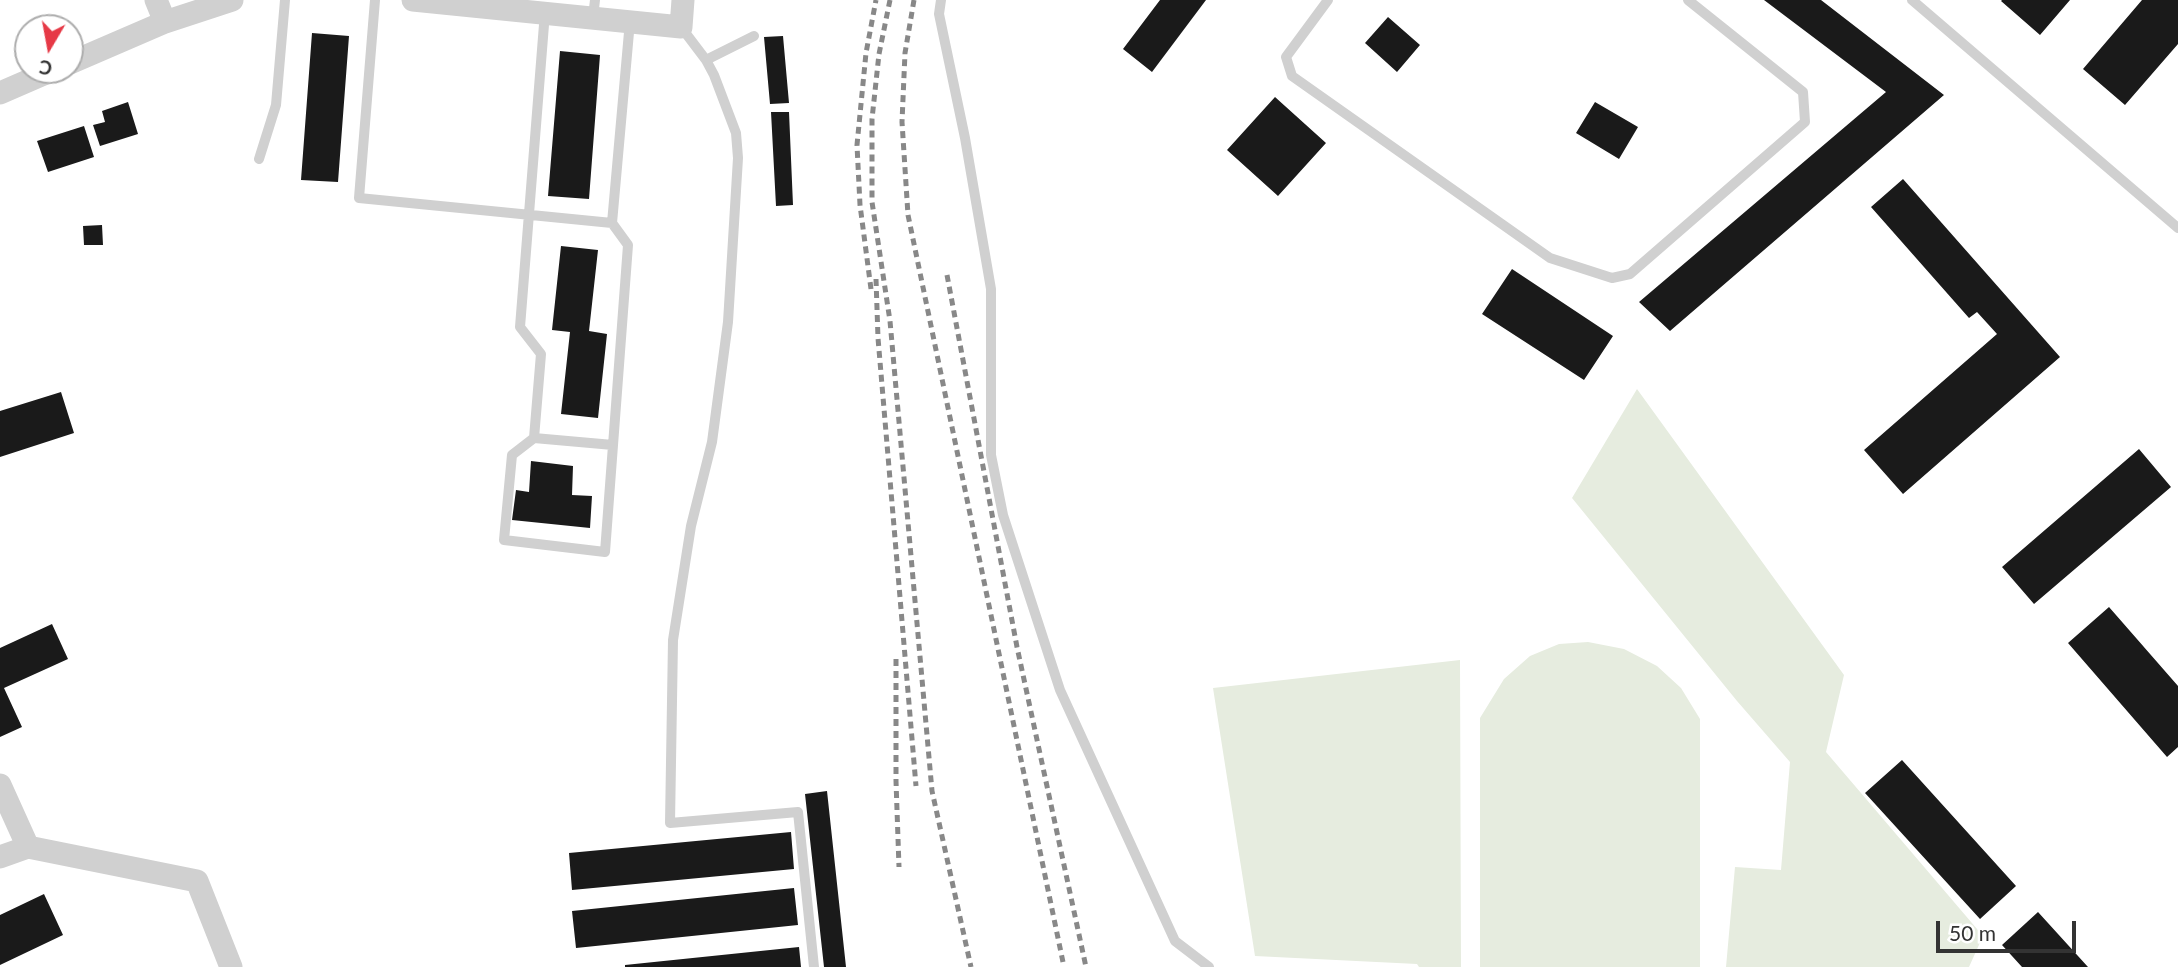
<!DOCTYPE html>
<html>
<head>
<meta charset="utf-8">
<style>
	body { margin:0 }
	#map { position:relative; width:2178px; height:967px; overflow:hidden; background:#fff; font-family:Lato,sans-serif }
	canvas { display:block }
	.north { position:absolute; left:14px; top:14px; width:70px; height:70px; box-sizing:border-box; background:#fff; border:2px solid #adadad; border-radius:50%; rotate:190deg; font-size:19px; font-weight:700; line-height:28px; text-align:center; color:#333 }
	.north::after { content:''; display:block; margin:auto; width:24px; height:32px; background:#e63946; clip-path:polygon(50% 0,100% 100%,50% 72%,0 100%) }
	.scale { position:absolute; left:1936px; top:921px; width:140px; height:32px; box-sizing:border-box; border:4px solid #333; border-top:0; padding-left:9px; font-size:21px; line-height:24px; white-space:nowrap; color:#333; -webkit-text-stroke:5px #fff; paint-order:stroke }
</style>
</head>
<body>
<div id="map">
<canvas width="2178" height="967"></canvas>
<div class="north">С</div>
<div class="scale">50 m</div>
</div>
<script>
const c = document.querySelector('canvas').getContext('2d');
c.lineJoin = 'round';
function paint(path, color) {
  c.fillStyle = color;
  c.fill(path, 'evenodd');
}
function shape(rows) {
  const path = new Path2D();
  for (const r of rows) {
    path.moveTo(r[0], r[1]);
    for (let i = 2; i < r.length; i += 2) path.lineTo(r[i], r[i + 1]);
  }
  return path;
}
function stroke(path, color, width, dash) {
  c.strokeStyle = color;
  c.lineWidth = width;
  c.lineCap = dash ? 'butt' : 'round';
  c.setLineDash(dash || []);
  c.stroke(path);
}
const green = shape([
	[1637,389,1844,675,1826,752,1983,936,1969,967,1726,967,1735,867,1781,870,1790,762,1737,701,1572,498],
	[1588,642,1624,649,1657,666,1681,688,1700,719,1700,967,1480,967,1480,718,1504,679,1530,656,1559,644],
	[1460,660,1461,967,1419,967,1417,964,1255,956,1213,688]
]);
const building = shape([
	[1160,0,1206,0,1152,72,1123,49],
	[1764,0,1821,0,1944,95,1670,331,1639,302,1886,92],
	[2002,0,2070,0,2040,35,2001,1],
	[2142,0,2178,0,2178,44,2125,105,2083,69],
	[1388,17,1420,45,1397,72,1365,43],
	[312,33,349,36,338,182,301,180],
	[783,36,789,103,770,104,764,37],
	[560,51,600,55,589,199,548,196],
	[1275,97,1326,143,1278,196,1227,150],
	[128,102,138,134,100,146,93,125,105,122,102,111],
	[1595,102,1638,127,1619,159,1576,133],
	[771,112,789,112,793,205,776,206],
	[84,126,94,157,48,172,37,141],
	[1903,179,2060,357,1903,494,1864,450,1997,334,1977,312,1969,318,1871,207],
	[102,225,103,245,84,245,83,226],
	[561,246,598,250,589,331,607,334,598,418,561,414,570,332,552,330],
	[1512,269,1613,336,1584,380,1482,314],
	[61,392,74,433,0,457,0,411],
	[2139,449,2171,487,2034,604,2002,567],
	[531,461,573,466,572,495,592,496,590,528,512,520,516,490,529,492],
	[2109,607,2178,686,2178,747,2167,757,2068,643],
	[52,624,68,659,4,688,22,727,0,737,0,648],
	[1902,760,2016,886,1980,919,1865,793],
	[827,791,846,967,824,967,805,794],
	[791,832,794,869,572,890,569,853],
	[794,888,798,925,576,948,572,911],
	[44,894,63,935,0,965,0,915],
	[2038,912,2088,967,2022,967,2002,945],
	[799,947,801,967,625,967,625,965]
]);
const lane = shape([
	[375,0,359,198,612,223],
	[941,0,939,14,965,138,991,289,991,455,1003,515,1060,690,1175,941,1209,967],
	[1328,0,1286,57,1292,76,1550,258,1612,278,1630,274,1805,122,1803,92,1688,0],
	[1912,0,2178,228],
	[545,12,520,327,541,354,534,438,512,455,504,540,605,552,628,245,612,223,630,21],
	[593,17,595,0],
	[681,27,706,60,714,75,736,133,738,158,728,322,712,442,691,526,673,640,670,823,798,812,814,967],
	[706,60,754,36],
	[259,159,276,105,285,0],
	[534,438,613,445]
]);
const street = shape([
	[156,0,165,22],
	[413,0,681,27,683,0],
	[70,63,165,22,232,0],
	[0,93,53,70],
	[0,785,28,847,0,857],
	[28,847,197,881,231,967]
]);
const rail = shape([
	[890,0,879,54,872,119,872,202,890,321,932,791,971,967],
	[914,0,905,53,902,122,908,215,1064,967],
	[947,275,1017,647,1086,967],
	[876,279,878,338,916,786],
	[871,289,860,205,857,145,866,53,876,0],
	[896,659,896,781,899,867]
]);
paint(green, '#e6ecdf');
paint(building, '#1a1a1a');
stroke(lane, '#d0d0d0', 10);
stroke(street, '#d0d0d0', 23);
stroke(rail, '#888', 5, [7, 5]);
</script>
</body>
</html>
